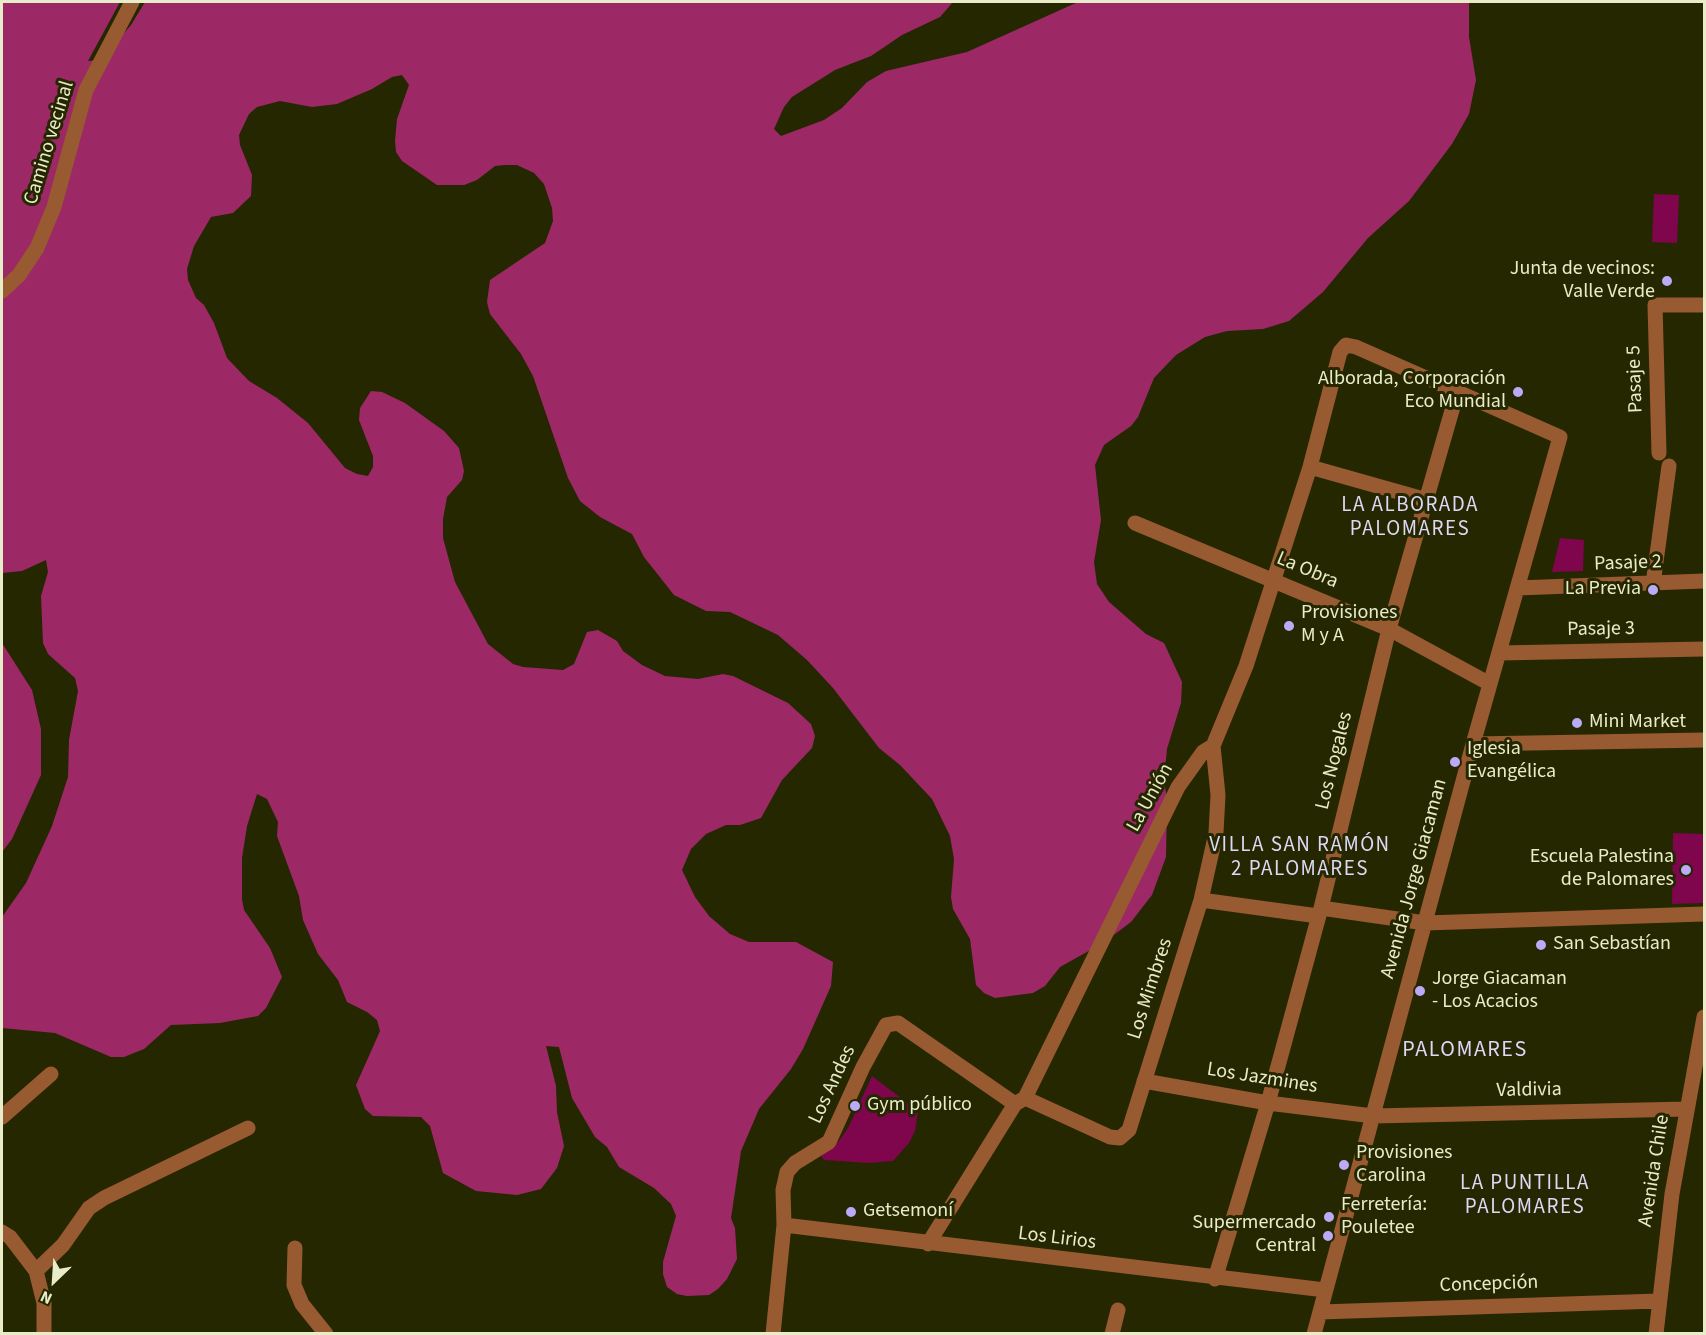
<!DOCTYPE html>
<html>
<head>
<meta charset="utf-8">
<style>
	body { margin:0 }
	#map { position:relative; width:1706px; height:1335px; overflow:hidden; background:#252700; font-family:"Source Sans 3",sans-serif }
	canvas { display:block }
	.frame { position:absolute; inset:0; border:3px solid #e8ecc8; pointer-events:none }
	.north { position:absolute; left:24px; top:1251px; width:60px; height:60px; -webkit-text-stroke:4px #252700; paint-order:stroke; rotate:205deg; font-size:16px; font-weight:700; line-height:24px; text-align:center; color:#e8ecc8 }
	.north::after { content:''; display:block; margin:auto; width:21px; height:27px; background:#e8ecc8; clip-path:polygon(50% 0,100% 100%,50% 72%,0 100%) }
</style>
</head>
<body>
<div id="map">
<canvas width="1706" height="1335"></canvas>
<div class="frame"></div>
<div class="north">N</div>
</div>
<script>
const g = document.querySelector('canvas').getContext('2d');
g.lineJoin = 'round';
function fill(path, color) { g.fillStyle = color; g.fill(path, 'evenodd'); }
const toPath = rows => new Path2D(rows.map(r => 'M' + r).join(''));
function stroke(path, color, width, dash) { g.strokeStyle = color; g.lineWidth = width; g.lineCap = dash ? 'butt' : 'round'; g.setLineDash(dash || []); g.stroke(path); }
function label(font, color, halo, rows, align = 'center') {
  g.font = font + ' "Source Sans 3",sans-serif'; g.lineWidth = 6; g.setLineDash([]); g.textBaseline = 'middle'; g.strokeStyle = halo; g.fillStyle = color; for (const [text, x, y, turn = 0] of rows) {
    g.save(); g.translate(x, y); g.rotate((+turn || 0) * Math.PI / 180); g.textAlign = isNaN(turn) ? turn : align; if (halo) g.strokeText(text, 0, 0); g.fillText(text, 0, 0); g.restore();
  }
}
const green = toPath([
	[1654,194,1679,195,1677,243,1652,242],
	[1560,538,1584,540,1583,571,1552,572],
	[1673,833,1704,834,1704,903,1672,904],
	[872,1076,918,1111,915,1131,909,1143,893,1161,869,1163,824,1160,821,1156,839,1141,848,1128]
]);
const forest = toPath([
	[2,2,120,2,88,61,98,60,108,52,131,25,145,2,953,2,940,17,902,35,871,56,835,70,792,97,784,107,774,129,781,136,824,120,842,108,867,82,886,71,967,52,1078,2,1469,2,1469,37,1476,80,1469,114,1452,144,1409,201,1368,238,1323,292,1289,321,1263,329,1227,331,1205,337,1176,355,1154,378,1138,417,1131,426,1104,445,1095,465,1101,520,1094,562,1097,584,1109,602,1146,634,1164,643,1182,682,1181,703,1167,749,1164,779,1167,801,1166,857,1152,895,1131,922,1103,943,1060,967,1045,986,1033,993,995,998,984,993,976,985,970,939,953,909,951,897,954,859,950,836,932,799,900,765,879,748,833,688,807,660,778,635,730,612,706,611,674,595,644,557,632,534,600,517,580,501,568,478,533,376,521,354,490,314,487,302,490,280,545,243,553,221,552,208,544,184,534,173,517,165,505,165,495,166,477,180,464,185,437,185,402,161,396,152,395,141,397,119,409,85,402,75,392,77,372,89,337,104,312,107,280,101,257,107,249,114,239,135,240,145,252,175,251,196,233,213,211,217,194,246,187,269,188,280,196,298,204,305,214,323,227,358,249,381,277,398,308,423,345,468,357,474,368,476,373,467,373,456,359,420,360,408,371,391,382,392,405,403,444,431,459,448,464,471,462,480,447,497,443,519,443,538,455,582,488,644,513,664,523,667,563,670,574,664,587,632,598,630,617,641,623,651,642,665,665,676,698,679,723,674,733,676,788,703,811,724,815,736,812,748,782,780,761,818,740,825,726,825,706,834,691,849,682,870,695,897,709,916,730,934,749,942,796,942,833,962,831,986,803,1049,791,1069,759,1109,741,1151,731,1218,735,1228,737,1259,727,1279,718,1289,709,1295,687,1296,677,1294,667,1287,663,1274,663,1262,676,1216,671,1204,654,1188,619,1167,607,1147,595,1137,572,1098,559,1047,546,1046,556,1086,557,1112,564,1146,557,1168,541,1189,517,1195,476,1191,443,1173,430,1126,421,1117,373,1116,365,1109,356,1085,380,1031,377,1020,367,1012,347,1002,338,980,318,954,303,920,299,896,277,836,278,822,267,799,257,794,247,826,242,858,242,899,244,910,270,948,282,977,266,1008,258,1016,220,1023,171,1025,144,1049,124,1057,111,1057,55,1033,2,1028,2,917,26,883,52,826,68,777,69,740,78,691,75,678,48,654,43,643,41,596,48,572,46,560,22,571,2,573],
	[2,643,32,690,41,729,41,775,12,839,2,852]
]);
const minor = toPath([
	[2,291,19,275,37,248,54,207,86,90,132,2],
	[1659,453,1655,305,1704,305],
	[1310,467,1427,500],
	[1135,523,1389,629,1490,684],
	[1653,584,1669,466],
	[1517,588,1704,581],
	[1499,653,1704,649],
	[1473,744,1704,740],
	[1201,900,1318,916],
	[1321,908,1425,923,1704,914],
	[1144,1081,1268,1103,1373,1116,1687,1109],
	[1025,1098,1110,1137,1120,1138,1129,1130,1201,900,1216,833,1218,795,1213,746],
	[2,1117,51,1074],
	[784,1225,1325,1290],
	[2,1232,10,1237,36,1271,44,1303,44,1334],
	[928,1244,1015,1104,1025,1098,1178,787,1203,752,1213,746,1246,666,1274,579,1310,467,1340,352,1346,345,1356,347,1560,437,1473,744,1314,1334],
	[295,1248,294,1285,302,1304,326,1334],
	[36,1271,63,1245,89,1208,104,1198,248,1128],
	[1215,1279,1268,1103,1321,908,1389,629,1457,393],
	[1320,1312,1659,1301],
	[773,1334,784,1225,783,1190,787,1172,795,1163,829,1142,863,1067,886,1025,898,1023,1015,1104],
	[1112,1334,1118,1310],
	[1656,1334,1672,1194,1704,1017]
]);
const markers = [
	[1667,281,6,"#baaaf7"],
	[1518,392,6,"#baaaf7"],
	[1653,590,6,"#baaaf7"],
	[1289,626,6,"#baaaf7"],
	[1577,723,6,"#baaaf7"],
	[1455,762,6,"#baaaf7"],
	[1686,870,6,"#baaaf7"],
	[1541,945,6,"#baaaf7"],
	[1420,991,6,"#baaaf7"],
	[855,1106,6,"#baaaf7"],
	[1344,1165,6,"#baaaf7"],
	[851,1212,6,"#baaaf7"],
	[1329,1217,6,"#baaaf7"],
	[1328,1236,6,"#baaaf7"]
];
const streetNames = [
	["Camino vecinal",50,143,-73],
	["Pasaje 5",1636,379,-92],
	["Pasaje 2",1628,564,-2],
	["La Obra",1307,571,23],
	["Pasaje 3",1601,630,-1],
	["Los Nogales",1335,761,-76],
	["La Unión",1151,798,-61],
	["Avenida Jorge Giacaman",1415,879,-75],
	["Los Mimbres",1151,989,-72],
	["Los Jazmines",1262,1079,9],
	["Los Andes",833,1085,-65],
	["Valdivia",1529,1091,-1],
	["Avenida Chile",1655,1171,-81],
	["Los Lirios",1057,1239,7],
	["Concepción",1489,1285,-2]
];
const poiNames = [
	["Junta de vecinos:",1655,270,"right"],
	["Valle Verde",1655,293,"right"],
	["Alborada, Corporación",1506,380,"right"],
	["Eco Mundial",1506,403,"right"],
	["La Previa",1641,590,"right"],
	["Provisiones",1301,614],
	["M y A",1301,637],
	["Mini Market",1589,723],
	["Iglesia",1467,750],
	["Evangélica",1467,773],
	["Escuela Palestina",1674,858,"right"],
	["de Palomares",1674,881,"right"],
	["San Sebastían",1553,945],
	["Jorge Giacaman",1432,980],
	["- Los Acacios",1432,1003],
	["Gym público",867,1106],
	["Provisiones",1356,1154],
	["Carolina",1356,1177],
	["Ferretería:",1341,1206],
	["Pouletee",1341,1229],
	["Getsemoní",863,1212],
	["Supermercado",1316,1224,"right"],
	["Central",1316,1247,"right"]
];
const neighbourhoodNames = [
	["LA ALBORADA",1410,506],
	["PALOMARES",1410,530],
	["VILLA SAN RAMÓN",1300,846],
	["2 PALOMARES",1300,870],
	["LA PUNTILLA",1525,1184],
	["PALOMARES",1525,1208]
];
const quarterNames = [
	["PALOMARES",1465,1051]
];
fill(green, '#7f054d');
fill(forest, '#9c2966');
stroke(minor, '#985a30', 15);
for (const [x, y, r, color] of markers) { const dot = new Path2D(); dot.arc(x, y, r, 0, 2 * Math.PI); g.fillStyle = color; g.fill(dot); stroke(dot, '#252700', 2); }
label('20px', '#e8ecc8', '#252700', streetNames);
label('20px', '#e8ecc8', '#252700', poiNames, 'left');
g.letterSpacing = '1.5px';
label('21px', '#dcd8f5', '#252700', neighbourhoodNames);
g.letterSpacing = '0px';
g.letterSpacing = '1.5px';
label('22px', '#dcd8f5', '#252700', quarterNames);
g.letterSpacing = '0px';
</script>
</body>
</html>
